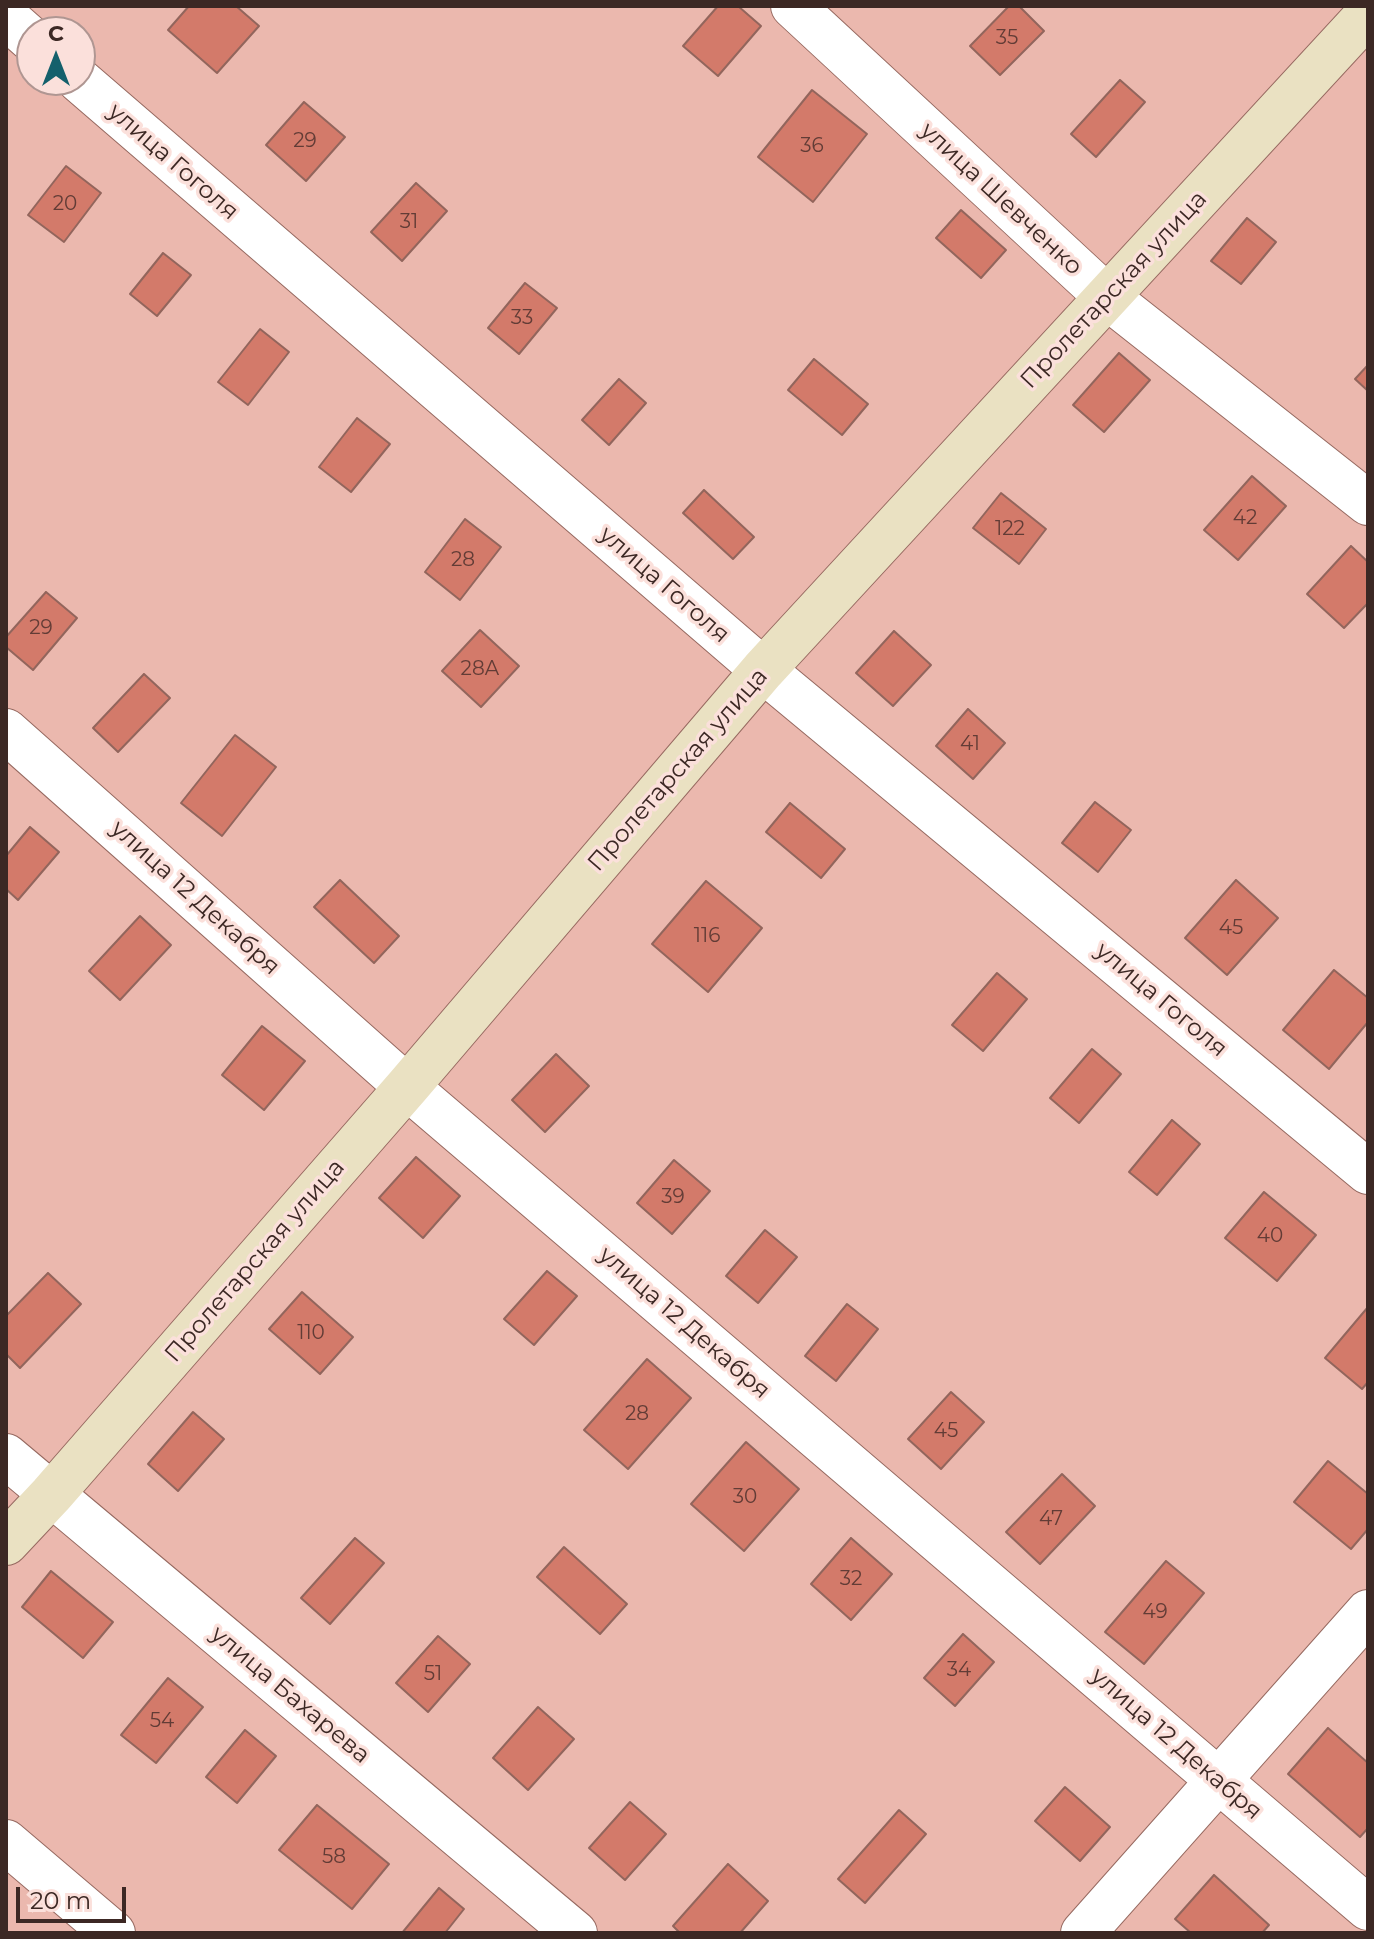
<!DOCTYPE html>
<html>
<head>
<meta charset="utf-8">
<style>
	body { margin:0 }
	#map { position:relative; width:1374px; height:1939px; overflow:hidden; background:#ebb8ae; font-family:Montserrat,sans-serif }
	canvas { display:block }
	.frame { position:absolute; inset:0; border:8px solid #3c2824; pointer-events:none }
	.north { position:absolute; left:16px; top:16px; width:80px; height:80px; box-sizing:border-box; background:#fbe0db; border:2px solid #af9692; border-radius:50%; rotate:0deg; font-size:22px; font-weight:700; line-height:32px; text-align:center; color:#3c2824 }
	.north::after { content:''; display:block; margin:auto; width:28px; height:36px; background:#14606c; clip-path:polygon(50% 0,100% 100%,50% 72%,0 100%) }
	.scale { position:absolute; left:16px; top:1887px; width:110px; height:36px; box-sizing:border-box; border:4px solid #3c2824; border-top:0; padding-left:10px; font-size:24px; line-height:28px; white-space:nowrap; color:#3c2824; -webkit-text-stroke:6px #fbe0db; paint-order:stroke }
</style>
</head>
<body>
<div id="map">
<canvas width="1374" height="1939"></canvas>
<div class="frame"></div>
<div class="north">С</div>
<div class="scale">20 m</div>
</div>
<script>
const g = document.querySelector('canvas').getContext('2d');
g.lineJoin = 'round';
function fill(path, color) { g.fillStyle = color; g.fill(path, 'evenodd'); }
const toPath = rows => new Path2D(rows.map(r => 'M' + r).join(''));
function stroke(path, color, width, dash) { g.strokeStyle = color; g.lineWidth = width; g.lineCap = dash ? 'butt' : 'round'; g.setLineDash(dash || []); g.stroke(path); }
function label(font, color, halo, rows, align = 'center') {
  g.font = font + ' Montserrat,sans-serif'; g.lineWidth = 7; g.setLineDash([]); g.textBaseline = 'middle'; g.strokeStyle = halo; g.fillStyle = color; for (const [text, x, y, turn = 0] of rows) {
    g.save(); g.translate(x, y); g.rotate((+turn || 0) * Math.PI / 180); g.textAlign = isNaN(turn) ? turn : align; if (halo) g.strokeText(text, 0, 0); g.fillText(text, 0, 0); g.restore();
  }
}
const building = toPath([
	[189,6,236,6,259,26,217,73,168,30,189,6],
	[718,6,738,6,761,26,718,76,683,46,718,6],
	[1009,6,1019,6,1044,31,1000,75,970,46,1009,6],
	[1120,80,1145,102,1096,157,1071,134,1120,80],
	[812,90,867,134,813,202,758,157,812,90],
	[304,102,345,137,306,181,266,145,304,102],
	[66,166,101,193,64,242,28,215,66,166],
	[416,183,447,211,402,261,371,232,416,183],
	[961,210,1006,250,981,278,936,238,961,210],
	[1247,218,1276,242,1241,284,1211,261,1247,218],
	[163,253,191,275,157,316,130,294,163,253],
	[525,283,557,308,519,354,488,328,525,283],
	[260,329,289,352,248,405,218,382,260,329],
	[1119,353,1150,380,1104,432,1073,405,1119,353],
	[814,359,868,404,842,435,788,390,814,359],
	[1368,365,1368,391,1355,379,1368,365],
	[619,379,646,403,609,445,582,420,619,379],
	[357,418,390,444,351,492,319,467,357,418],
	[1252,476,1286,506,1238,560,1204,530,1252,476],
	[704,490,754,537,733,559,683,513,704,490],
	[1001,493,1046,529,1019,564,973,528,1001,493],
	[465,519,501,547,460,600,425,572,465,519],
	[1351,546,1368,562,1368,603,1344,628,1307,594,1351,546],
	[46,592,77,618,33,670,6,647,6,637,46,592],
	[480,630,519,666,481,707,442,671,480,630],
	[894,631,931,665,893,706,856,673,894,631],
	[144,674,170,698,118,752,93,728,144,674],
	[968,709,1005,743,973,779,936,746,968,709],
	[235,735,276,767,222,836,181,803,235,735],
	[1095,802,1131,830,1098,872,1062,843,1095,802],
	[790,803,845,849,821,878,766,832,790,803],
	[30,827,59,852,18,900,6,889,6,856,30,827],
	[340,880,399,936,374,963,314,907,340,880],
	[1236,880,1278,918,1227,975,1185,938,1236,880],
	[706,881,762,928,708,992,652,944,706,881],
	[140,916,171,945,120,1000,89,971,140,916],
	[1334,970,1368,998,1368,1022,1329,1069,1283,1030,1334,970],
	[997,973,1027,999,983,1051,952,1025,997,973],
	[262,1026,305,1061,264,1110,222,1075,262,1026],
	[1092,1049,1121,1074,1079,1123,1050,1098,1092,1049],
	[556,1054,589,1086,545,1132,512,1100,556,1054],
	[1172,1120,1200,1144,1157,1195,1129,1172,1172,1120],
	[416,1157,460,1196,423,1238,379,1198,416,1157],
	[674,1160,710,1191,672,1234,637,1203,674,1160],
	[1264,1192,1316,1235,1277,1281,1225,1238,1264,1192],
	[765,1230,797,1257,758,1303,726,1276,765,1230],
	[547,1271,577,1296,534,1345,504,1319,547,1271],
	[48,1273,81,1304,20,1368,6,1354,6,1316,48,1273],
	[302,1292,353,1337,320,1374,269,1329,302,1292],
	[847,1304,878,1329,836,1381,805,1356,847,1304],
	[1368,1307,1368,1382,1362,1389,1325,1358,1368,1307],
	[647,1359,691,1398,628,1469,584,1430,647,1359],
	[951,1392,984,1422,941,1469,908,1439,951,1392],
	[193,1412,224,1439,178,1491,148,1464,193,1412],
	[746,1442,799,1489,744,1551,691,1504,746,1442],
	[1328,1461,1368,1494,1368,1529,1351,1549,1294,1502,1328,1461],
	[1062,1474,1095,1506,1040,1564,1006,1532,1062,1474],
	[355,1538,384,1563,330,1624,301,1598,355,1538],
	[851,1538,892,1574,851,1620,811,1584,851,1538],
	[564,1547,627,1604,600,1634,537,1577,564,1547],
	[1166,1561,1204,1593,1144,1664,1105,1632,1166,1561],
	[51,1571,113,1622,83,1658,22,1607,51,1571],
	[963,1634,994,1662,955,1706,924,1678,963,1634],
	[438,1636,470,1664,428,1712,396,1683,438,1636],
	[168,1678,203,1707,156,1763,121,1735,168,1678],
	[538,1707,574,1739,528,1790,493,1758,538,1707],
	[1328,1728,1368,1763,1368,1828,1360,1837,1288,1774,1328,1728],
	[245,1730,276,1756,237,1803,206,1777,245,1730],
	[1065,1787,1110,1827,1080,1861,1035,1821,1065,1787],
	[630,1802,666,1834,625,1880,589,1848,630,1802],
	[317,1805,389,1864,352,1909,279,1850,317,1805],
	[899,1810,926,1834,865,1903,838,1879,899,1810],
	[728,1864,768,1901,740,1933,680,1933,673,1926,728,1864],
	[1214,1875,1269,1925,1262,1933,1191,1933,1175,1919,1214,1875],
	[439,1888,464,1909,445,1933,402,1933,439,1888]
]);
const street = toPath([
	[793,6,1107,297,1368,503],
	[6,17,32,40],
	[79,80,763,670,1368,1172],
	[6,731,407,1087,1368,1908],
	[6,1456,575,1933],
	[6,1842,113,1933],
	[1083,1933,1368,1612]
]);
const secondary = toPath([
	[6,1543,51,1495,407,1087,763,670,1368,14]
]);
const numberNames = [
	["35",1007,38],
	["29",305,141],
	["36",812,146],
	["20",65,204],
	["31",409,222],
	["33",522,318],
	["42",1245,518],
	["122",1010,529],
	["28",463,560],
	["29",41,628],
	["28А",480,669],
	["41",970,744],
	["45",1231,928],
	["116",707,936],
	["39",673,1197],
	["40",1270,1236],
	["110",311,1333],
	["28",637,1414],
	["45",946,1431],
	["30",745,1497],
	["47",1051,1519],
	["32",851,1579],
	["49",1155,1612],
	["34",959,1670],
	["51",433,1674],
	["54",162,1721],
	["58",334,1857]
];
const streetNames = [
	["улица Гоголя",173,162,41],
	["улица Шевченко",1001,199,43],
	["Пролетарская улица",1114,290,-47],
	["улица Гоголя",664,585,41],
	["Пролетарская улица",678,770,-49],
	["улица 12 Декабря",195,898,42],
	["улица Гоголя",1161,1000,40],
	["Пролетарская улица",255,1261,-49],
	["улица 12 Декабря",684,1323,41],
	["улица Бахарева",290,1695,40],
	["улица 12 Декабря",1176,1744,41]
];
fill(building, '#d37a6a');
stroke(building, '#92655c', 2);
stroke(street, '#966960', 46);
stroke(secondary, '#966960', 46);
stroke(street, '#fff', 44);
stroke(secondary, '#eae1c2', 44);
label('20px', '#623c36', null, numberNames);
label('24px', '#3c2824', '#fbe0db', streetNames);
</script>
</body>
</html>
